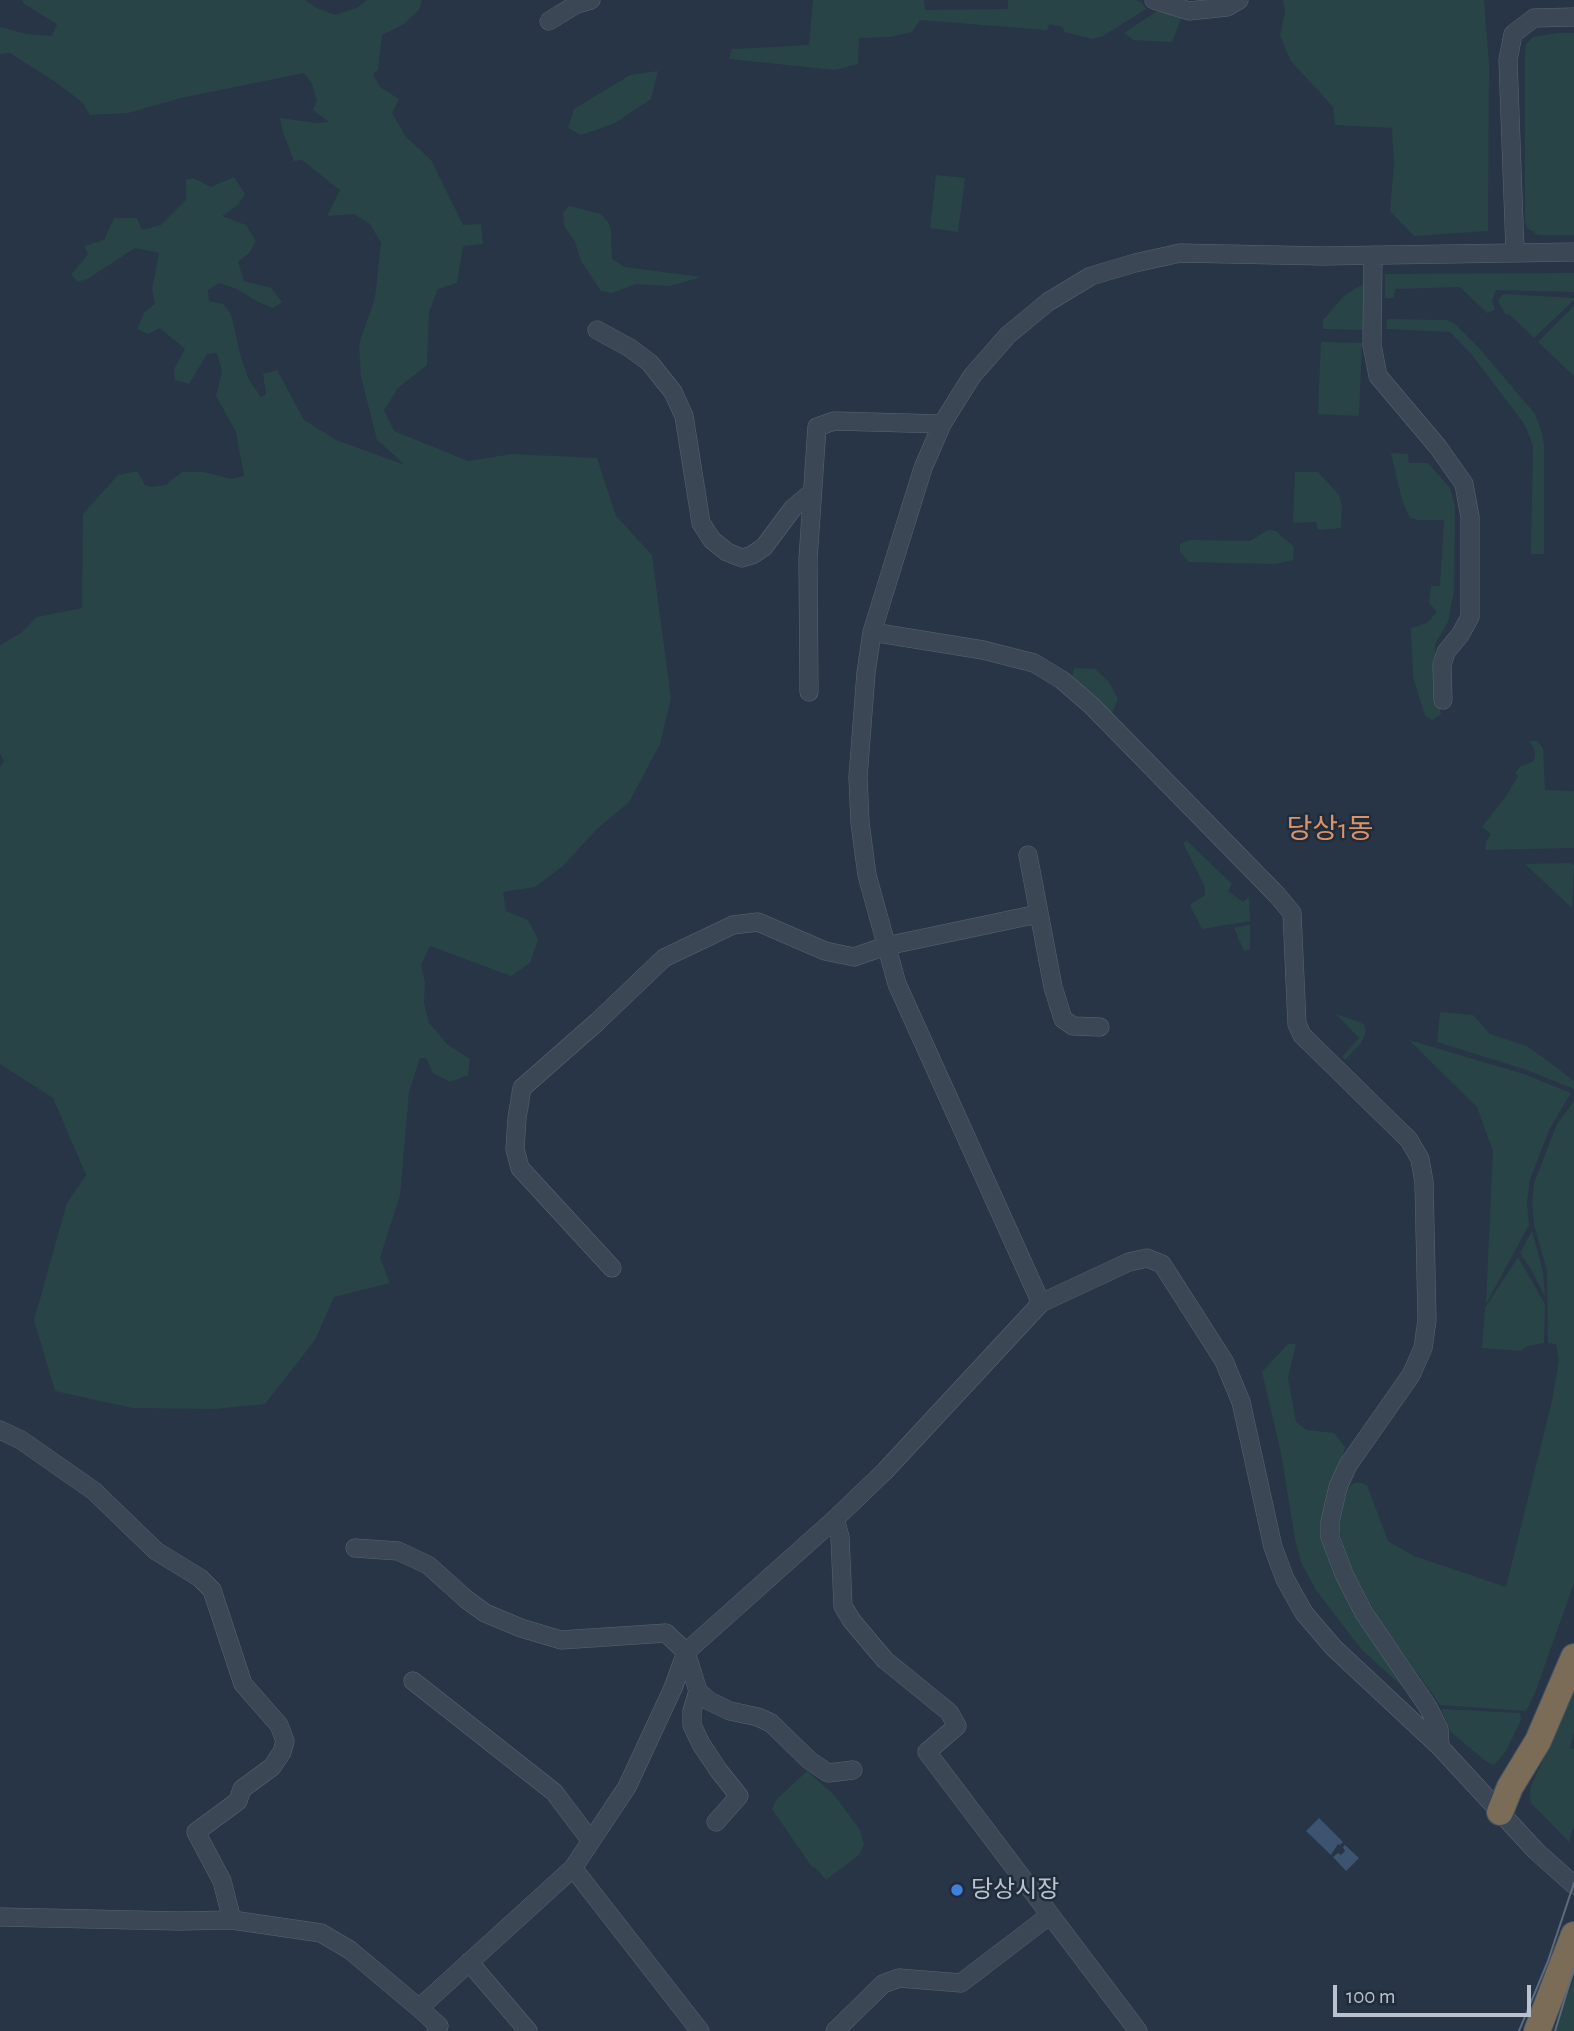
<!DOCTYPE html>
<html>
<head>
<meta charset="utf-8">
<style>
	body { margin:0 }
	#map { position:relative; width:1574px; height:2031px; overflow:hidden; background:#273546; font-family:"Alegreya Sans",sans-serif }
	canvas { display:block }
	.scale { position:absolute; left:1333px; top:1985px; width:198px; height:32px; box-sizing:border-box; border:4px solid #b9c2ce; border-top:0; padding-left:9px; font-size:21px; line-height:24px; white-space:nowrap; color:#b9c2ce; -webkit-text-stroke:5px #202c3a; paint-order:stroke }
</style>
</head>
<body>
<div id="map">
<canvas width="1574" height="2031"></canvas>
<div class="scale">100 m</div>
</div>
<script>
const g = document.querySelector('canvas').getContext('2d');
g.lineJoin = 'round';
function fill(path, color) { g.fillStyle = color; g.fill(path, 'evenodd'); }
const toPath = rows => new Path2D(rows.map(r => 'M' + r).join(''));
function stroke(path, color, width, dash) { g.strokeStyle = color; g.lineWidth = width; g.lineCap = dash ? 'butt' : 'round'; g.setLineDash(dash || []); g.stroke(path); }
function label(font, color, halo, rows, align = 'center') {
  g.font = font + ' "Alegreya Sans","Noto Sans KR",sans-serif'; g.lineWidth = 5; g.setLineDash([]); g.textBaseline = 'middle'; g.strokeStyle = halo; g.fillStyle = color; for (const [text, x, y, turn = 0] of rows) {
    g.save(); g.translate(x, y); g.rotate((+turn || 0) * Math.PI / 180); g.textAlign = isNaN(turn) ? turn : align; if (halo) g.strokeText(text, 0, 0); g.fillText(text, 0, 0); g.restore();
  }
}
const green = toPath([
	[22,0,305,0,317,8,335,15,357,8,367,0,422,0,419,10,404,24,382,35,378,70,373,74,380,87,399,99,392,113,406,137,431,160,463,225,481,224,483,244,463,246,457,283,438,289,429,312,427,365,398,388,384,410,394,431,468,461,512,454,597,458,616,516,652,555,671,699,660,744,629,802,596,830,563,866,535,887,503,892,506,911,528,920,538,939,530,963,511,976,430,946,421,965,425,982,424,1003,429,1023,448,1045,470,1059,468,1075,450,1082,433,1073,426,1058,420,1058,409,1092,400,1195,380,1258,390,1283,334,1297,315,1340,265,1404,215,1409,132,1408,55,1391,34,1320,67,1203,86,1175,53,1098,0,1064,0,767,4,761,0,753,0,645,21,633,37,617,82,608,83,514,118,475,137,471,145,485,151,487,166,485,182,472,203,472,231,479,244,476,236,432,216,396,222,371,217,353,207,354,189,384,175,380,174,369,185,349,160,328,148,334,137,329,144,313,155,304,152,289,159,253,135,248,89,278,78,282,71,275,88,254,84,246,104,240,114,218,137,218,142,230,161,225,186,200,186,180,193,178,211,187,234,177,245,194,238,205,222,216,246,225,256,241,250,252,238,262,244,281,271,288,282,302,273,308,258,302,237,289,219,283,208,290,209,301,223,304,231,314,241,357,249,380,261,397,266,394,263,374,277,370,304,420,336,440,405,465,377,440,361,377,359,344,375,298,381,243,370,224,354,214,327,216,340,190,302,160,294,161,283,132,280,118,317,123,329,122,313,110,317,101,312,84,304,73,181,98,128,113,90,115,82,102,54,81,10,53,0,54,0,27,26,34,52,36,57,24,24,4],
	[813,0,924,0,925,10,1008,9,1008,0,1136,0,1141,2,1146,9,1103,36,1093,39,1064,32,1063,27,1049,24,1047,30,920,20,912,32,890,37,859,38,858,64,835,70,729,59,732,49,809,45],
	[1283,0,1484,0,1489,64,1488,231,1414,236,1390,211,1394,165,1392,128,1335,125,1333,107,1290,60,1280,35,1285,12],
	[1157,11,1165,11,1182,17,1172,42,1133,40,1124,33],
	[1557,33,1574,33,1574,235,1538,235,1527,228,1525,222,1525,52,1526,44,1533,37],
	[658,71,651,99,613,124,581,135,568,128,574,109,630,75],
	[936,175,965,178,958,232,930,228],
	[569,206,601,214,608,222,611,230,612,259,625,267,701,277,670,286,636,284,612,293,601,291,581,261,575,242,564,226,563,213],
	[1574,273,1574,292,1496,290,1492,301,1495,310,1487,313,1460,287,1396,289,1393,298,1385,298,1385,274],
	[1365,283,1364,330,1323,329,1323,320,1345,295],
	[1503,294,1574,298,1574,300,1534,338,1510,315,1505,314,1498,301],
	[1574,306,1574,376,1538,342],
	[1387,319,1447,320,1455,324,1479,348,1535,414,1542,433,1544,445,1544,554,1531,554,1533,445,1525,425,1472,355,1450,332,1386,329],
	[1321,342,1362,343,1359,416,1318,414],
	[1391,453,1408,454,1409,463,1428,463,1450,488,1455,506,1454,591,1448,622,1435,644,1436,697,1441,714,1432,720,1425,716,1413,677,1411,628,1427,623,1437,612,1429,603,1431,586,1440,586,1444,520,1417,520,1410,518,1402,500],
	[1295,472,1318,472,1339,495,1342,506,1341,528,1318,530,1316,522,1293,523],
	[1268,530,1276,531,1294,547,1293,560,1275,564,1189,562,1180,552,1180,544,1190,540,1250,541],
	[1074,668,1095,669,1109,682,1118,699,1113,711,1106,715,1072,678],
	[1529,741,1537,741,1543,748,1545,790,1574,791,1574,848,1485,850,1486,841,1491,834,1482,827,1506,796,1518,776,1515,773,1521,766,1534,761,1535,751],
	[1187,841,1232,884,1228,891,1243,902,1249,897,1250,921,1202,929,1190,905,1205,895,1205,887,1183,843],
	[1569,863,1574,865,1572,908,1525,864],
	[1250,925,1250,949,1244,951,1234,928],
	[1440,1012,1473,1015,1490,1034,1527,1046,1548,1061,1574,1081,1574,1089,1524,1069,1437,1042],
	[1336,1014,1360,1022,1364,1025,1366,1031,1361,1043,1345,1060,1342,1057,1359,1038],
	[1409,1040,1524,1074,1571,1093,1550,1128,1530,1179,1527,1202,1529,1225,1486,1304,1493,1151,1477,1107],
	[1574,1101,1574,1583,1535,1693,1526,1711,1440,1705,1377,1616,1346,1557,1339,1529,1345,1492,1351,1485,1357,1482,1367,1485,1388,1541,1414,1556,1506,1587,1552,1401,1559,1360,1556,1344,1548,1343,1547,1270,1534,1225,1532,1201,1534,1183,1557,1124],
	[1532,1231,1543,1272,1545,1297,1532,1271,1520,1253],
	[1518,1257,1545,1304,1544,1343,1528,1346,1520,1351,1482,1348,1485,1308],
	[1288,1344,1296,1344,1288,1378,1296,1422,1307,1430,1334,1433,1345,1447,1324,1532,1416,1699,1361,1649,1316,1590,1301,1562,1295,1539,1281,1453,1262,1372],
	[1574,1693,1574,1731,1570,1748,1574,1749,1574,1825,1569,1842,1531,1803,1530,1793,1531,1786],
	[1441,1709,1520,1713,1521,1720,1506,1751,1494,1765,1487,1762,1451,1732],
	[807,1771,835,1796,860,1830,864,1845,859,1855,826,1880,816,1868,812,1867,772,1809,776,1800],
	[1574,1978,1574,2031,1554,2031]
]);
const water = toPath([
	[1319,1818,1343,1842,1340,1845,1338,1844,1331,1855,1306,1831],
	[1345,1845,1359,1858,1346,1871,1333,1857,1338,1853,1341,1855,1345,1851,1343,1847]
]);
const minor = toPath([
	[1154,0,1189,11,1227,7,1239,0],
	[549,21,577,4,591,0],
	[1515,251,1508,60,1513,34,1534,18,1574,17],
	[1574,252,1323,256,1180,253,1135,263,1091,276,1048,302,1008,335,972,376,942,424,923,468,872,632,866,673,858,777,860,823,867,875,897,984,1041,1303,1129,1262,1147,1258,1162,1264,1224,1361,1241,1402,1273,1547,1285,1579,1304,1613,1334,1648,1440,1747,1536,1851,1574,1885],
	[1373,255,1372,345,1378,376,1438,447,1464,484,1470,517,1470,617,1460,635,1446,652,1442,665,1443,700],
	[597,330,630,348,650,363,673,392,684,416,701,523,712,540,727,552,742,558,752,555,764,547,793,508,811,493],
	[872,632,983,650,1034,663,1062,680,1092,706,1277,895,1292,913,1297,1024,1302,1035,1409,1140,1420,1159,1424,1182,1427,1320,1423,1348,1411,1375,1348,1465,1338,1487,1330,1522,1330,1537,1344,1574,1364,1613,1428,1707,1439,1729,1440,1747],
	[809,692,808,559,817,427,834,421,942,424],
	[1028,855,1053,987,1063,1019,1073,1026,1100,1027],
	[612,1268,520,1168,515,1149,517,1118,522,1088,597,1022,664,958,733,925,758,922,825,951,854,957,886,946,1038,914],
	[0,1430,21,1440,94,1491,156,1551,200,1578,212,1590,243,1684,279,1725,285,1741,282,1752,272,1767,242,1789,238,1801,196,1832,222,1881,232,1920],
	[835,1519,840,1537,843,1606,852,1621,885,1660,949,1712,957,1726,927,1752,1138,2031],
	[413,1681,554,1792,591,1841],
	[698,1691,692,1711,692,1725,701,1744,719,1771,739,1796,716,1822],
	[853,1770,828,1773,809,1760,771,1723,758,1717,730,1711,709,1701,698,1691,686,1652,835,1519,885,1471,1041,1303],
	[573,1868,700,2031],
	[0,1917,179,1921,232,1920,321,1933,350,1950,419,2008,573,1868,627,1787,673,1688,686,1652,666,1633,561,1640,521,1628,485,1613,466,1599,428,1565,398,1551,355,1548],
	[469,1962,528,2031],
	[419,2008,439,2026,436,2031],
	[835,2031,883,1984,899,1978,961,1983,1050,1915]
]);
const highway = toPath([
	[1500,1812,1510,1787,1538,1741,1574,1657],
	[1537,2031,1574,1935]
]);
const tram = toPath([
	[1519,2031,1548,1961,1574,1883],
	[1555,2031,1574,1969]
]);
const markers = [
	[957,1890,7,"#3f7fe0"]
];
const poiNames = [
	["당상시장",971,1890]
];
const quarterNames = [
	["당상1동",1330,830]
];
fill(green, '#294446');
fill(water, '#3c546f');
stroke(minor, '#5a6572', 19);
stroke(highway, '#46525f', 28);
stroke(minor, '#3b4755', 18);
stroke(highway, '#7b6c58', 26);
stroke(tram, '#5d6b7c', 2);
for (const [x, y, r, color] of markers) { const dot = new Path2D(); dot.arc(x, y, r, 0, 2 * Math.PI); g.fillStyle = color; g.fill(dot); stroke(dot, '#202c3a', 2.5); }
label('24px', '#b9c2ce', '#202c3a', poiNames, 'left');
label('28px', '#db9367', '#202c3a', quarterNames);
</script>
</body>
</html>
